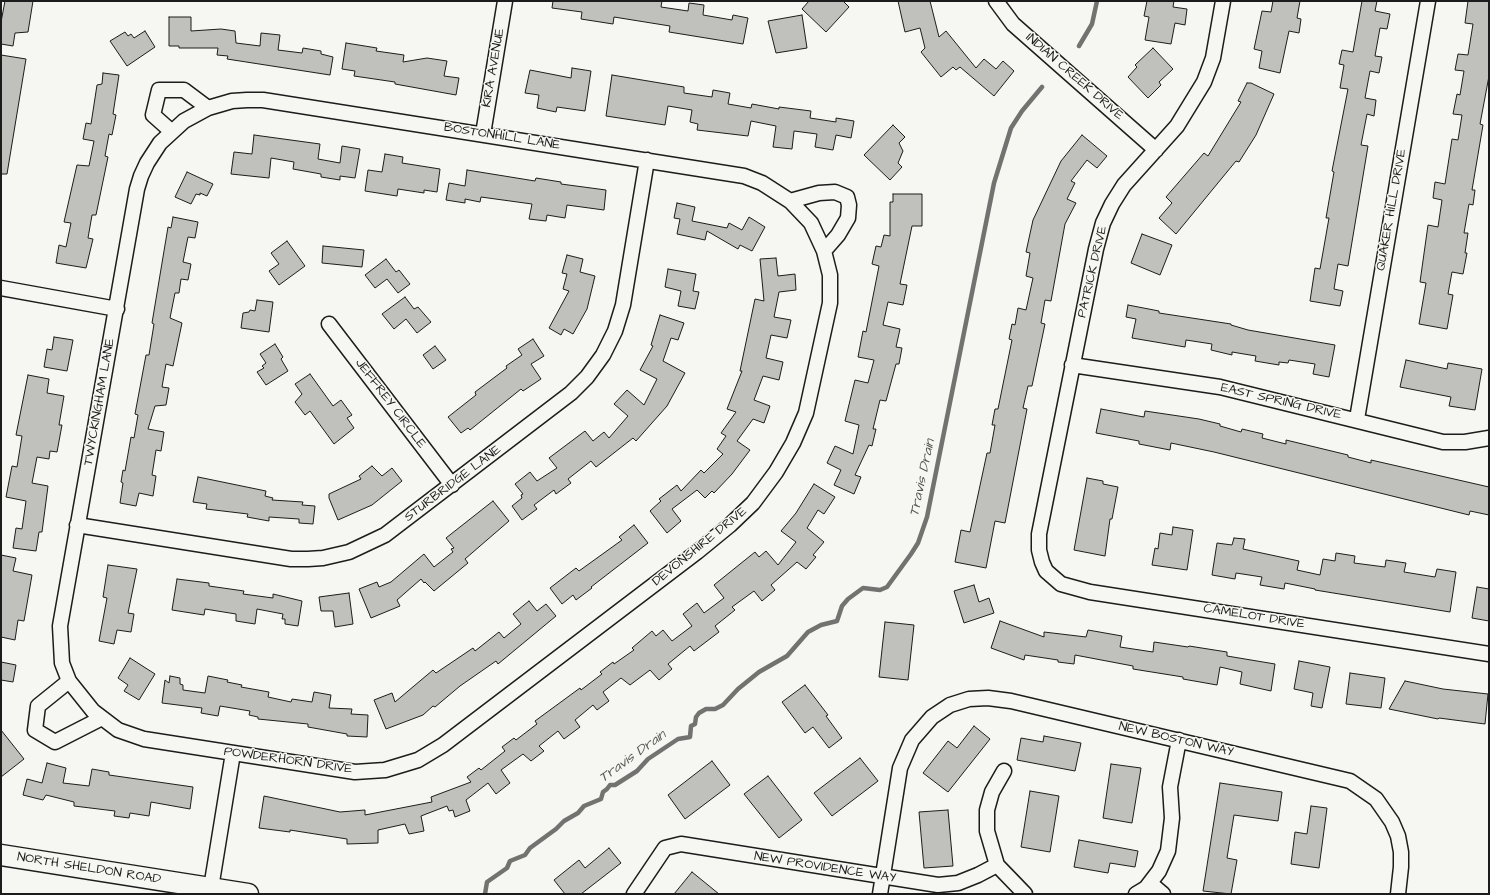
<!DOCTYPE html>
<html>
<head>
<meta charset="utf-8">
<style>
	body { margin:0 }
	#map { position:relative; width:1490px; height:895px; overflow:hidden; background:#f6f6f2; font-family:"Architects Daughter",sans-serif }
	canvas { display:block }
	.frame { position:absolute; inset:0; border:2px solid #1c1c1c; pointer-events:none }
</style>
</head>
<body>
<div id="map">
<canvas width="1490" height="895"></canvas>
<div class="frame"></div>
</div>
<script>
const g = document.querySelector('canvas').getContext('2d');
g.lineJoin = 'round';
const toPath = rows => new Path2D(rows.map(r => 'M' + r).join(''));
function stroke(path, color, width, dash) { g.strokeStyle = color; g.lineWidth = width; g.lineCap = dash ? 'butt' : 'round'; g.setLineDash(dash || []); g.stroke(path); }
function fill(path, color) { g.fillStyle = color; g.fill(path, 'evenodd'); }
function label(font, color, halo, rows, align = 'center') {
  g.font = font + ' "Architects Daughter",sans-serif'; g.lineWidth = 3; g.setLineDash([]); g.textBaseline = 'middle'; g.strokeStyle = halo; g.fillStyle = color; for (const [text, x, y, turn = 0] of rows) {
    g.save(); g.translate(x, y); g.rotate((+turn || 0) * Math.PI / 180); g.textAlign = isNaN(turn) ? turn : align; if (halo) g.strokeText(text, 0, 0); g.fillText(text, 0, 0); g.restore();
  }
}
const stream = toPath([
	[1079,46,1092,24,1097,1],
	[485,894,487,882,507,868,510,861,525,855,530,848,556,829,564,821,578,813,584,806,601,799,603,792,607,789,610,785,615,785,637,771,648,759,678,739,690,737,691,726,695,724,696,717,699,713,706,709,715,709,723,705,738,689,759,672,787,656,808,632,821,625,837,621,842,606,848,599,863,588,880,590,887,587,911,554,918,543,927,517,994,183,1011,128,1022,111,1042,87]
]);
const building = toPath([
	[5,1,33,1,28,32,15,33,13,46,1,44,1,22,5,1],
	[553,1,662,1,661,7,688,11,689,3,704,5,703,15,732,20,733,15,748,18,743,44,669,32,670,26,614,17,613,24,581,19,582,12,552,8,553,1],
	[809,1,843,1,849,7,826,32,802,9,809,1],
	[898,1,930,1,939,37,946,31,976,68,984,59,996,69,1003,61,1014,71,994,96,960,67,956,70,953,67,941,77,921,52,925,48,920,28,905,32,898,1],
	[1147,1,1174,1,1173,7,1187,9,1185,25,1175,23,1171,44,1145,40,1149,17,1144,16,1147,1],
	[1273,1,1300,1,1297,18,1301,19,1299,33,1289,31,1280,73,1259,68,1262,51,1254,49,1262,11,1271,12,1273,1],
	[1362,1,1377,1,1375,11,1390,14,1387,29,1380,28,1375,56,1382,57,1379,73,1370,71,1365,98,1376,100,1374,116,1367,114,1361,145,1368,146,1348,266,1338,264,1334,289,1343,291,1340,306,1310,301,1315,268,1320,269,1329,218,1326,218,1334,172,1332,171,1348,89,1340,88,1344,65,1339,64,1342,50,1353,52,1362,1],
	[1468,1,1489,1,1489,76,1480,124,1483,125,1472,190,1475,190,1473,205,1469,204,1464,233,1468,233,1465,253,1467,253,1463,274,1452,272,1448,294,1453,295,1447,329,1419,324,1426,283,1420,282,1428,225,1438,227,1442,200,1433,198,1435,182,1445,184,1452,139,1458,140,1462,115,1453,114,1457,94,1460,95,1464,71,1455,70,1458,54,1468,55,1473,24,1465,23,1468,1],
	[802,15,807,48,776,53,768,21,802,15],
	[169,17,191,17,191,31,221,29,235,31,236,43,260,46,261,33,280,35,278,50,302,53,303,48,321,51,321,54,333,57,330,75,227,59,228,56,217,55,218,48,179,48,179,46,169,46,169,17],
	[145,31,155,47,127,66,110,41,125,32,128,36,131,34,134,38,145,31],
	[346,43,377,48,376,51,404,55,403,62,427,58,447,61,444,76,459,78,456,95,395,84,395,82,354,76,355,71,342,69,346,43],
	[1153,48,1173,69,1159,82,1161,85,1148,98,1128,77,1137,67,1135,65,1153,48],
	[1,55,26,59,7,174,1,174,1,55],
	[572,68,591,71,585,111,557,107,556,112,537,108,539,95,525,93,530,70,571,78,572,68],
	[103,73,119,75,113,114,116,115,112,135,109,134,105,156,108,157,96,215,92,215,88,238,93,239,86,268,56,263,59,245,66,247,71,223,64,222,77,165,89,166,94,141,83,139,86,123,91,124,97,85,102,84,103,73],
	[612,75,684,87,684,93,712,97,713,90,730,93,728,104,751,108,752,104,779,109,779,107,811,111,810,118,836,122,836,118,854,121,851,138,836,135,833,150,815,147,817,134,794,131,792,149,773,147,776,126,751,121,748,136,697,130,698,124,690,122,692,110,668,106,665,125,606,116,612,75],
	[1247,83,1251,83,1274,94,1256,135,1239,162,1236,161,1176,234,1159,218,1172,203,1166,197,1204,153,1208,156,1241,102,1238,101,1247,83],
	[893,125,905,137,899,143,903,151,898,163,902,167,890,180,864,155,893,125],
	[254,135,320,144,318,159,340,163,342,146,360,149,355,178,340,176,340,180,321,177,321,174,293,169,294,162,271,158,269,178,231,174,234,152,252,154,254,135],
	[1082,135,1107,156,1097,168,1087,160,1071,181,1075,183,1067,199,1076,203,1065,224,1051,301,1045,300,1041,323,1045,324,1032,386,1028,386,1023,408,1027,409,1005,523,995,521,986,568,955,562,961,530,970,532,987,453,990,453,995,425,992,425,995,409,998,409,1012,340,1009,339,1012,324,1015,325,1018,308,1026,310,1033,278,1026,276,1030,253,1026,252,1033,220,1061,161,1082,135],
	[385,154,403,157,402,163,440,169,437,192,424,190,424,193,398,189,397,196,365,191,368,170,382,172,385,154],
	[467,170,535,181,536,178,561,182,561,184,606,190,604,210,567,205,565,218,547,215,546,221,529,219,532,204,481,197,480,202,465,199,465,203,446,200,449,183,465,186,467,170],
	[187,172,213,184,207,196,200,193,200,195,196,194,191,204,175,197,187,172],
	[893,194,922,194,922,226,912,226,900,284,907,285,903,305,888,302,883,325,900,329,896,347,902,348,899,364,896,364,886,401,880,400,873,429,876,429,872,446,869,445,855,475,861,477,854,494,834,485,841,470,827,463,835,446,853,454,859,425,845,421,855,380,868,383,874,360,858,357,863,331,866,332,879,266,872,264,876,246,881,247,884,235,890,236,890,202,893,202,893,194],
	[677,203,695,207,692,221,727,228,729,223,742,230,749,217,765,227,752,251,740,245,738,249,707,231,705,240,677,234,680,219,674,218,677,203],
	[173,217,198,222,195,238,188,237,183,262,191,264,188,280,181,279,179,293,175,293,170,318,182,323,173,366,166,364,162,387,169,388,166,405,155,406,148,429,164,432,161,451,156,450,152,475,156,476,153,496,139,493,136,506,120,503,123,483,121,482,123,470,125,471,131,437,134,438,138,415,135,414,146,355,149,355,154,324,152,323,168,227,171,228,173,217],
	[1142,234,1172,245,1160,275,1131,263,1142,234],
	[287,241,305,266,279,285,269,271,279,264,271,253,287,241],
	[323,246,364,250,362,267,322,263,323,246],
	[567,255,583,259,580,272,595,276,587,309,573,334,564,329,561,335,549,328,569,291,563,289,567,274,562,273,567,255],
	[776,258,778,276,795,274,796,290,779,292,774,317,791,320,787,338,771,335,766,358,783,362,779,380,763,376,754,400,770,406,764,423,753,419,737,441,750,450,732,474,714,493,712,491,705,498,697,490,672,509,681,521,667,533,650,511,661,501,659,499,677,485,681,491,701,470,704,473,723,454,717,449,726,436,721,433,736,412,727,409,742,371,740,371,755,299,764,301,760,259,776,258],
	[386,259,396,272,399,270,410,284,398,293,387,279,375,288,365,275,386,259],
	[668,269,696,274,693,291,699,292,695,309,678,306,681,291,665,287,668,269],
	[405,297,414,309,418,307,431,322,417,333,406,319,394,329,382,314,405,297],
	[257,300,273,302,269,332,241,328,243,313,249,312,250,310,255,311,257,300],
	[1128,305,1159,311,1159,313,1231,324,1231,325,1248,330,1335,345,1329,377,1313,374,1315,364,1289,360,1288,363,1279,362,1279,365,1255,361,1256,356,1232,352,1232,355,1211,350,1212,344,1186,340,1185,347,1132,338,1136,319,1126,317,1128,305],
	[660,315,684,323,678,340,671,338,663,361,685,373,667,406,636,441,633,438,596,467,591,461,568,479,571,483,556,494,554,490,534,505,537,509,522,520,512,506,522,498,521,495,523,494,515,484,530,472,537,481,557,468,549,458,585,431,593,441,604,432,609,438,628,416,614,404,627,390,644,405,657,379,640,370,653,346,651,345,660,315],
	[54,337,73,340,67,371,44,367,47,349,52,350,54,337],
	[533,339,544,356,531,364,541,379,523,391,521,389,470,430,468,428,461,433,448,417,476,395,475,392,507,368,506,366,522,355,518,349,533,339],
	[275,344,283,357,281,359,288,371,266,385,257,372,264,368,262,366,266,363,260,354,275,344],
	[435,346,446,360,433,369,423,355,435,346],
	[1406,360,1447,369,1448,363,1482,369,1475,410,1449,406,1451,397,1400,387,1406,360],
	[310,374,333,406,341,400,352,415,347,418,354,428,334,444,310,411,305,415,295,402,302,394,295,384,310,374],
	[28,375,49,379,47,393,64,396,59,425,62,425,57,452,50,451,49,459,37,457,32,483,48,486,42,532,39,532,36,551,13,548,16,528,22,529,26,501,6,497,12,466,17,467,22,436,16,435,28,375],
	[1101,409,1144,417,1145,411,1199,419,1220,424,1220,426,1241,432,1242,429,1263,434,1262,438,1286,444,1286,440,1348,455,1348,457,1371,463,1371,460,1489,487,1489,515,1470,511,1469,515,1214,452,1171,443,1170,450,1139,444,1139,441,1096,433,1101,409],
	[372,466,382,476,392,468,402,481,372,505,338,520,329,498,329,494,361,479,359,476,372,466],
	[198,477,266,491,265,496,273,498,272,500,303,502,302,505,315,506,313,524,299,523,299,519,269,517,269,521,247,517,248,514,206,509,207,504,193,502,198,477],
	[1087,478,1103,481,1103,484,1118,487,1112,519,1110,519,1105,556,1074,550,1087,478],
	[814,484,835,497,824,514,818,510,807,528,824,542,813,555,816,557,806,569,797,562,771,585,775,590,762,601,754,591,732,607,735,610,715,626,719,632,694,651,690,646,668,664,672,669,659,680,650,670,630,685,621,678,603,692,609,701,597,710,593,705,575,720,580,727,564,739,558,731,539,746,544,751,531,761,523,754,501,770,510,783,496,794,488,783,466,800,470,811,455,817,453,810,449,811,447,806,421,816,424,831,409,834,405,824,378,830,378,843,347,844,347,839,290,830,290,832,259,828,264,796,340,812,365,810,365,815,432,802,431,797,471,782,467,777,479,768,481,770,505,751,502,747,514,738,516,740,537,724,535,721,580,688,581,690,602,674,600,672,613,662,614,664,634,650,632,648,652,631,656,636,663,630,672,641,692,626,683,614,697,603,704,613,724,598,714,585,755,552,759,557,766,551,778,565,796,542,781,531,796,513,814,484],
	[493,501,509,521,465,559,468,563,434,591,425,582,424,583,421,579,397,600,400,606,371,618,359,589,377,582,379,587,391,582,424,554,434,567,453,552,451,549,454,548,446,538,493,501],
	[634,525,648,543,591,587,592,588,576,600,573,595,562,604,550,588,576,568,579,571,622,540,619,537,634,525],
	[1173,527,1193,530,1187,570,1152,565,1155,548,1158,549,1160,533,1172,535,1173,527],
	[1234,538,1245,539,1243,549,1299,561,1297,570,1320,575,1323,559,1335,561,1336,553,1355,556,1354,563,1385,567,1386,560,1406,563,1404,572,1435,577,1437,569,1456,572,1450,612,1315,590,1315,589,1285,583,1284,589,1260,585,1262,577,1236,573,1235,579,1212,575,1217,543,1232,545,1234,538],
	[1,555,16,558,13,571,32,575,24,621,18,620,15,640,1,637,1,555],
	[108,565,137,569,128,613,134,614,131,632,117,630,114,644,99,641,107,598,103,597,108,565],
	[177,579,209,583,209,586,244,591,243,594,273,598,273,594,302,601,298,626,285,624,285,619,282,619,283,614,257,609,255,624,236,621,236,614,205,609,204,615,172,610,177,579],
	[974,585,979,602,989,598,994,613,964,623,954,591,974,585],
	[1477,587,1489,589,1489,621,1472,618,1477,587],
	[349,593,353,624,335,627,333,611,321,611,319,597,349,593],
	[529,601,537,611,546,604,556,616,498,664,496,661,460,686,435,707,433,706,423,715,386,729,374,700,392,693,395,702,433,670,436,673,473,648,475,651,499,632,504,638,521,624,513,614,529,601],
	[1000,621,1044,637,1044,632,1086,637,1088,630,1122,636,1120,647,1153,652,1154,642,1188,647,1189,646,1227,652,1227,656,1275,664,1271,691,1240,684,1242,672,1220,667,1217,685,1183,679,1183,677,1133,669,1133,666,1075,655,1074,664,1058,662,1058,660,1025,655,1024,660,991,648,1000,621],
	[885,622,914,625,908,680,879,677,885,622],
	[130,658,155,674,139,700,124,691,128,685,118,678,130,658],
	[1299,661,1330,667,1322,708,1311,706,1313,693,1294,689,1299,661],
	[1,662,16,665,13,682,1,680,1,662],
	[1350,673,1385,678,1381,708,1346,704,1350,673],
	[170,676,180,678,180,684,183,685,183,690,205,693,208,676,228,680,227,682,242,685,241,687,269,692,268,697,291,702,292,699,312,702,314,692,331,695,329,708,352,709,351,714,368,715,367,737,347,736,347,734,308,727,308,724,258,719,258,717,249,715,250,711,220,706,218,716,201,713,202,708,162,703,165,680,169,683,170,676],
	[1405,681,1443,689,1488,694,1485,724,1439,718,1438,719,1389,709,1405,681],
	[805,685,828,715,826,716,842,738,829,748,813,727,805,733,782,702,805,685],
	[974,726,990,739,948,792,923,773,948,741,957,748,974,726],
	[1,730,24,759,1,777,1,730],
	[1044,736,1081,743,1075,771,1017,760,1021,738,1043,742,1044,736],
	[860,758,878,781,832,816,814,793,860,758],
	[712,761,730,785,685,819,668,795,712,761],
	[47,763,66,768,63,783,89,786,92,769,109,772,109,775,193,787,190,809,151,802,149,816,130,813,129,818,114,816,115,811,74,806,74,802,46,795,43,800,23,795,27,779,42,783,47,763],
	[1111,764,1141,768,1132,823,1103,818,1111,764],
	[768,776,802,820,779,838,744,794,768,776],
	[1220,783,1282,792,1278,821,1234,815,1227,858,1237,860,1231,894,1203,891,1220,783],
	[1030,791,1059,796,1050,852,1021,847,1030,791],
	[1311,806,1327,808,1319,868,1291,864,1295,832,1307,834,1311,806],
	[948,810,953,866,924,868,919,812,948,810],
	[1079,840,1138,851,1135,867,1110,863,1108,873,1074,867,1079,840],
	[609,848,621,863,581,894,565,894,554,880,579,860,585,868,609,848],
	[692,872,719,894,674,894,692,872]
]);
const street = toPath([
	[996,1,1013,24,1156,150],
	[1223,1,1213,58,1204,82,1177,126,1124,185,1112,204,1103,223,1096,249,1039,534,1039,550,1042,562,1046,571,1061,584,1090,592,1489,654],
	[247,100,263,100,744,176,762,183,790,201,811,223,824,251,830,275,830,303,806,413,793,443,776,472,753,503,730,525,697,552,443,745,418,760,385,770,355,772,144,739,118,730,93,711,69,681,62,663,60,626,137,189,141,176,147,163,160,143,184,121,208,108,232,101,247,100],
	[171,131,153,115,159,90,184,90,208,108],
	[483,134,505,1],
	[790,201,819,193,835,192,847,197,849,205,848,218,838,235,824,251],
	[1,288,117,309],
	[329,324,452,485],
	[1072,365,1220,387,1443,442,1465,442,1489,438],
	[1357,419,1428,1],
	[77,525,291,559,308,559,323,558,349,552,385,535,571,393,587,377,603,355,615,331,623,305,647,160],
	[69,681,38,706,35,730,55,742,102,718],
	[1004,771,992,792,987,810,987,831,997,865,1025,894],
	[1150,883,1163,894],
	[211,888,233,753],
	[634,894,665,848,681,844,938,885,958,883,978,875,997,865],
	[880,894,900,768,912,740,932,717,950,705,969,699,988,698,1011,701,1350,781,1376,799,1392,822,1398,836,1401,852,1401,867,1398,894],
	[1136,894,1146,888,1159,871,1168,851,1172,818,1170,787,1179,740]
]);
const secondary = toPath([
	[1,855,248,894]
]);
const streetNames = [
	["KIRA AVENUE",494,68,-80],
	["INDIAN CREEK DRIVE",1074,77,41],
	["BOSTONHILL LANE",502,137,9],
	["QUAKER HILL DRIVE",1392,210,-80],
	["PATRICK DRIVE",1093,272,-77],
	["TWYCKINGHAM LANE",100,402,-80],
	["EAST SPRING DRIVE",1281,402,13],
	["JEFFREY CIRCLE",390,404,53],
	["STURBRIDGE LANE",453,484,-37],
	["DEVONSHIRE DRIVE",700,547,-39],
	["CAMELOT DRIVE",1254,617,9],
	["NEW BOSTON WAY",1176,740,13],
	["POWDERHORN DRIVE",288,761,8],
	["NEW PROVIDENCE WAY",825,868,9],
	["NORTH SHELDON ROAD",89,869,9]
];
const waterNames = [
	["Travis Drain",923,478,-78],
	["Travis Drain",633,757,-36]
];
stroke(stream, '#727271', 4.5);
fill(building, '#c0c0bd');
stroke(building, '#1c1c1c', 1);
stroke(street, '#1c1c1c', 17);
stroke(secondary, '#1c1c1c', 23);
stroke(street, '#f6f6f2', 14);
stroke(secondary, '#f6f6f2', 20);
label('13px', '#1c1c1c', '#f6f6f2', streetNames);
label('italic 14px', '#565654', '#f6f6f2', waterNames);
</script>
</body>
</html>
